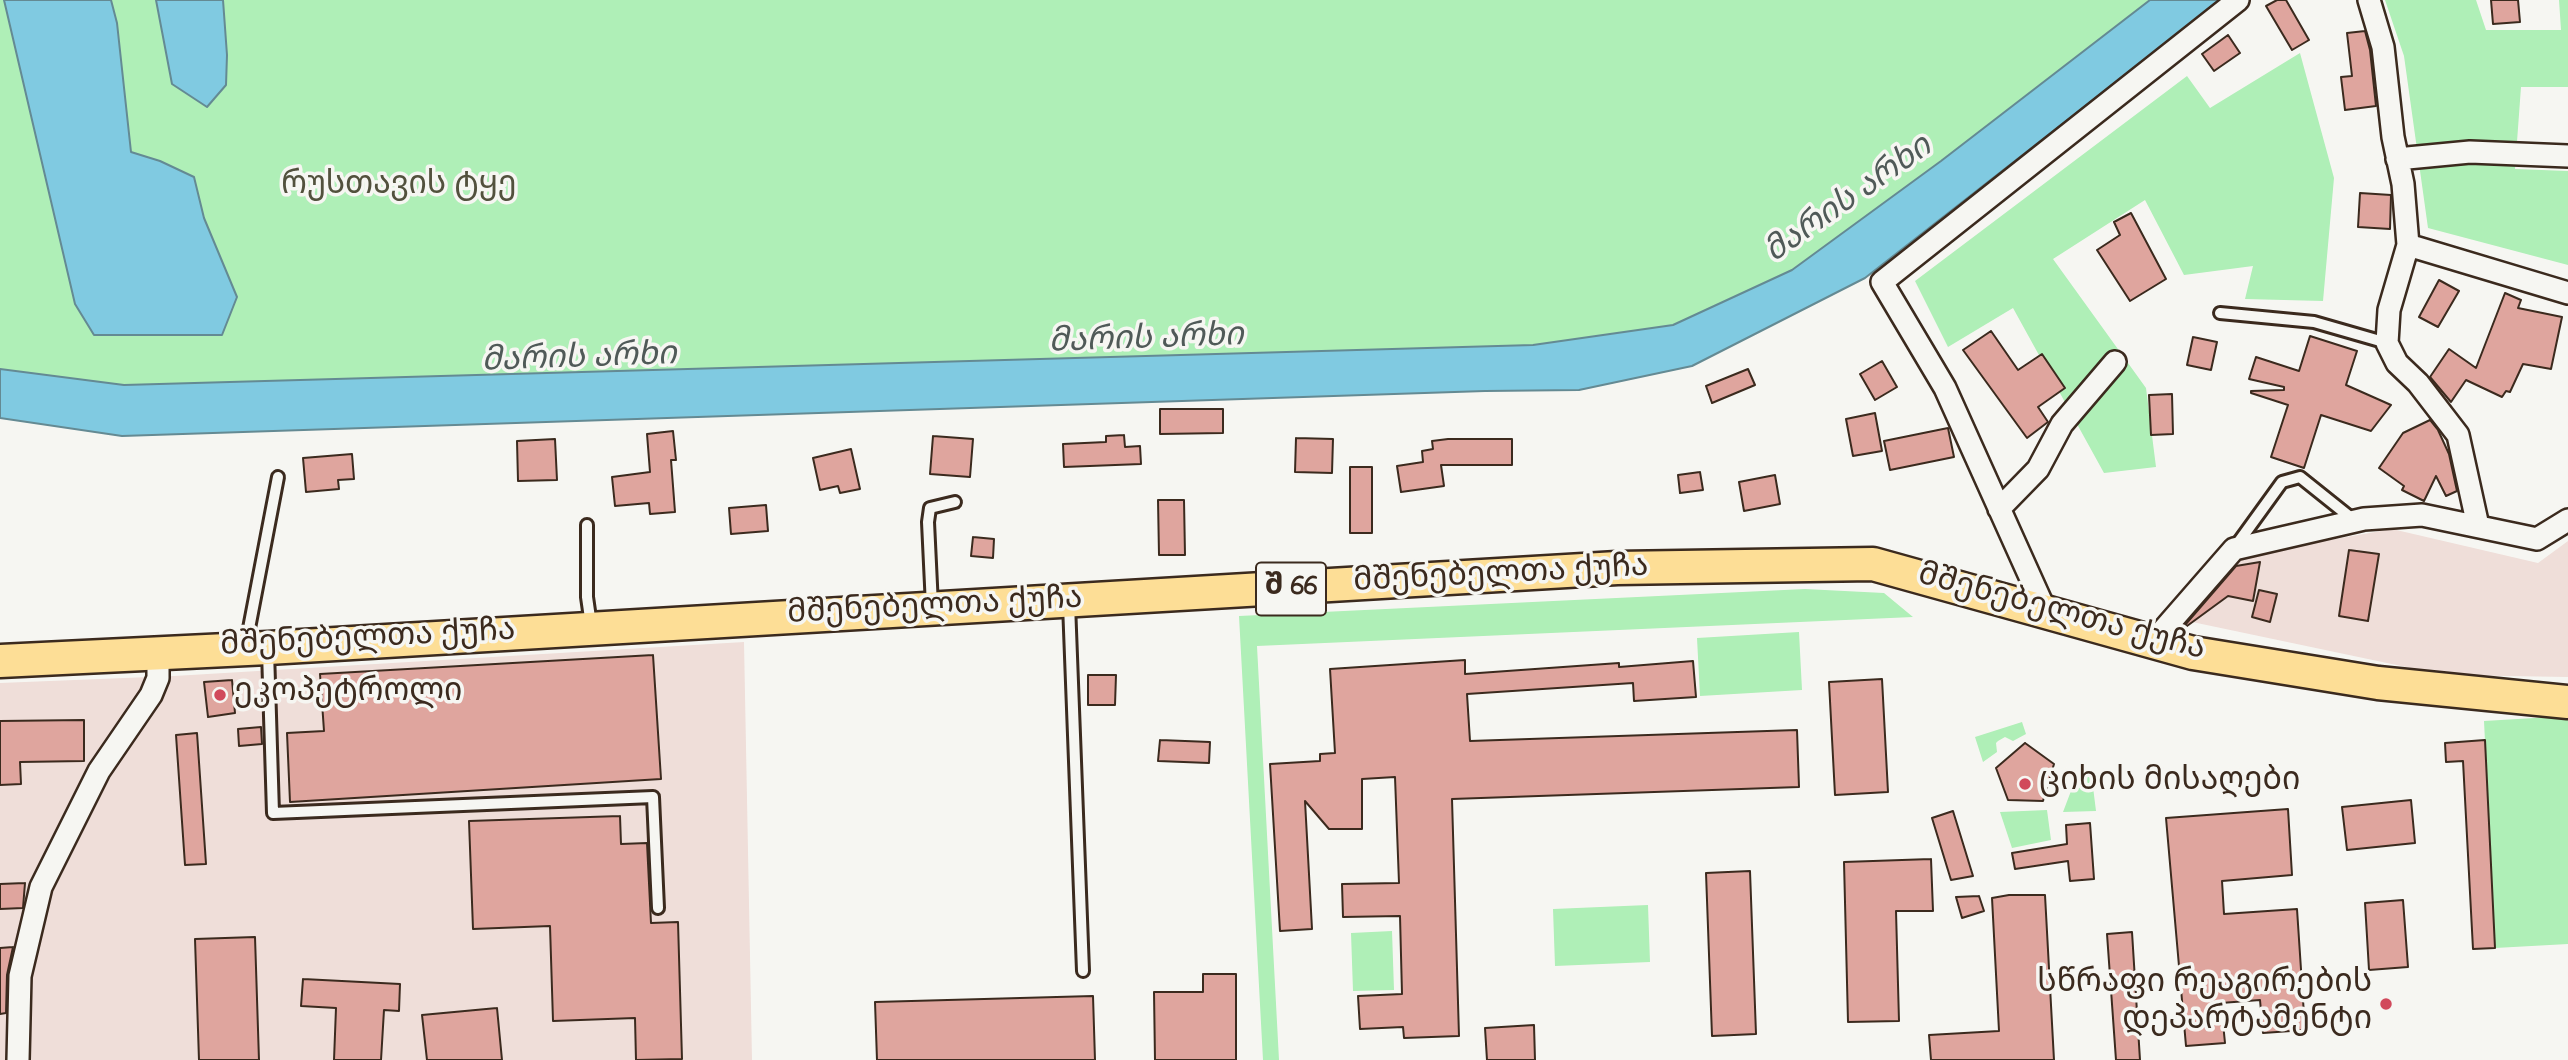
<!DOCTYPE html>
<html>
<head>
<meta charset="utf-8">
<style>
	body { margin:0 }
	canvas { display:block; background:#f6f6f2 }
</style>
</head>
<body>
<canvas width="2568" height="1060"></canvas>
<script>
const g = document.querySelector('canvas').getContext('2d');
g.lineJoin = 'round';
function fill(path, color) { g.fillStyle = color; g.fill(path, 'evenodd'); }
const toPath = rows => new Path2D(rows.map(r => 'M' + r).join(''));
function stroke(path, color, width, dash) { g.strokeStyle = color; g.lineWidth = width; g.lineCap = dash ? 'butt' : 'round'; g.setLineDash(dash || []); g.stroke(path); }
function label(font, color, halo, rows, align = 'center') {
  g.font = font + ' "Indie Flower","Noto Sans Georgian",sans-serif'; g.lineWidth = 7; g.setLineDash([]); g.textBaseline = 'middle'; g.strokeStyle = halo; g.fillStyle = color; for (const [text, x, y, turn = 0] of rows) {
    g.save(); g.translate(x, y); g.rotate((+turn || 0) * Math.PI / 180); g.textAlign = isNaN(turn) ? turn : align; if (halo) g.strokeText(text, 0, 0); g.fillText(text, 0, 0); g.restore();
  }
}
const built = toPath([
	[2392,529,2538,563,2568,541,2568,677,2444,675,2178,619,2233,557],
	[744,642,752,1060,0,1060,0,683,174,676]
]);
const green = toPath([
	[0,0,4,0,75,304,94,335,222,335,237,297,204,218,194,177,160,161,131,152,117,23,111,0,156,0,172,84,226,85,227,55,223,0,2150,0,1941,161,1792,270,1673,325,1533,345,124,385,0,369],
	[2385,0,2476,0,2486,30,2561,30,2559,0,2568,0,2568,87,2521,87,2515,169,2568,171,2568,265,2428,228,2404,56],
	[2300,53,2334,178,2323,301,2245,299,2253,266,2184,275,2145,200,2053,259,2146,388,2156,467,2104,473,2013,308,1948,347,1915,281,2187,76,2210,108],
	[1805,589,1884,593,1913,617,1257,646,1279,1060,1263,1060,1239,616],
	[1799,632,1802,690,1700,696,1697,638],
	[2568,716,2568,944,2495,948,2484,721],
	[2022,722,2026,734,2013,741,2005,737,1998,741,1996,743,1997,752,1983,762,1975,737],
	[2079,770,2091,771,2096,811,2063,812],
	[2047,810,2051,840,2012,848,2000,812],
	[1648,905,1650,962,1555,966,1553,909],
	[1392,931,1394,990,1353,991,1351,933]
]);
const water = toPath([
	[4,0,111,0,117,23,131,152,160,161,194,177,204,218,237,297,222,335,94,335,75,304,4,0],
	[156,0,223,0,227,55,226,85,207,107,172,84,156,0],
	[2150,0,2221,0,1865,278,1692,366,1579,390,1485,391,122,436,0,418,0,369,124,385,1533,345,1673,325,1792,270,1941,161,2150,0]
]);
const building = toPath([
	[2277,0,2286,0,2309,40,2292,50,2266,6,2277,0],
	[2491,0,2518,0,2520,22,2493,24,2491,0],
	[2365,31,2370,50,2376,106,2345,110,2341,77,2352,76,2347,33,2365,31],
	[2228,35,2240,53,2214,71,2202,54,2228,35],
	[2360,193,2391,195,2390,229,2358,227,2360,193],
	[2131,213,2166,279,2130,301,2097,250,2120,235,2114,222,2131,213],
	[2439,280,2459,291,2438,327,2419,317,2439,280],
	[2505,293,2521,300,2518,308,2562,317,2551,369,2523,364,2510,392,2506,391,2502,397,2466,380,2451,402,2430,377,2449,349,2476,368,2505,293],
	[1991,331,2018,370,2042,354,2065,388,2038,407,2048,422,2027,438,1963,350,1991,331],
	[2310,336,2357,351,2346,385,2391,405,2371,431,2321,415,2304,468,2271,457,2288,405,2251,393,2251,391,2284,390,2284,387,2249,379,2256,357,2299,371,2310,336],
	[2193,337,2217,342,2211,370,2187,365,2193,337],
	[1882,361,1897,387,1875,400,1860,374,1882,361],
	[1748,369,1755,385,1712,403,1706,386,1748,369],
	[2172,394,2173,434,2151,435,2149,395,2172,394],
	[1160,409,1223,409,1223,433,1160,434,1160,409],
	[1875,413,1882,451,1853,456,1846,419,1875,413],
	[2430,420,2438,430,2449,454,2457,491,2446,496,2436,476,2424,501,2402,490,2404,486,2379,468,2403,433,2430,420],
	[1948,428,1954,457,1890,470,1884,441,1948,428],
	[673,431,676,460,671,460,675,512,650,514,649,503,615,506,612,477,650,472,647,434,673,431],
	[1124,435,1125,447,1140,446,1141,464,1064,467,1063,444,1106,442,1106,436,1124,435],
	[933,436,973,439,970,477,930,474,933,436],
	[1296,438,1333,439,1332,473,1295,472,1296,438],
	[555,439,557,480,518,481,517,441,555,439],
	[1448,439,1512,439,1512,465,1441,465,1444,486,1401,492,1397,466,1423,462,1422,451,1433,449,1432,441,1448,439],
	[851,449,860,489,840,493,838,486,820,490,813,458,851,449],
	[352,454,354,479,338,480,339,489,306,492,303,458,352,454],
	[1350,467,1372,467,1372,533,1350,533,1350,467],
	[1700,472,1703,490,1680,493,1678,475,1700,472],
	[1775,475,1780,504,1744,511,1739,482,1775,475],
	[1158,500,1184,500,1185,555,1159,555,1158,500],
	[766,505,768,531,731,534,729,508,766,505],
	[973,537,994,539,993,558,971,556,973,537],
	[2349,550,2379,554,2368,621,2339,616,2349,550],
	[2260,562,2253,601,2228,596,2187,626,2185,625,2236,566,2260,562],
	[2259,590,2277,594,2270,622,2252,617,2259,590],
	[653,655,661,779,290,802,287,733,324,731,320,674,653,655],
	[1465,660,1465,674,1619,663,1619,667,1693,661,1696,697,1634,701,1633,683,1467,694,1470,741,1797,730,1799,787,1452,799,1459,1036,1404,1038,1403,1027,1360,1029,1358,996,1402,994,1400,916,1343,917,1342,884,1399,883,1395,777,1362,779,1362,829,1329,829,1305,801,1312,929,1280,931,1270,764,1320,761,1320,754,1335,753,1330,669,1465,660],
	[1088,675,1116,675,1115,705,1088,705,1088,675],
	[1882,679,1888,792,1835,795,1829,682,1882,679],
	[232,680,235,713,208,717,204,682,232,680],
	[84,720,84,761,20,762,21,784,0,785,0,721,84,720],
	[261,727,262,744,239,746,238,729,261,727],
	[197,733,206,864,185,865,176,735,197,733],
	[1160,740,1210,742,1209,763,1158,761,1160,740],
	[2485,740,2495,948,2473,949,2463,761,2446,762,2445,743,2485,740],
	[2025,743,2054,764,2043,801,2008,800,1996,768,2025,743],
	[2411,800,2415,843,2347,850,2342,807,2411,800],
	[2288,809,2292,875,2222,881,2224,914,2297,909,2305,1030,2263,1033,2260,1000,2221,1003,2225,1043,2186,1046,2166,818,2288,809],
	[1953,811,1973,876,1951,880,1932,818,1953,811],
	[620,816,621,844,647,843,651,923,678,922,682,1059,636,1060,635,1018,553,1021,550,926,473,929,469,821,620,816],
	[2090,823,2094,879,2070,881,2068,861,2015,869,2012,853,2067,844,2066,825,2090,823],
	[1931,859,1933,911,1896,911,1899,1021,1848,1022,1844,862,1931,859],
	[1750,871,1756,1034,1712,1036,1706,873,1750,871],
	[25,883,23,908,0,909,0,884,25,883],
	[2009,895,2045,895,2054,1060,1931,1060,1929,1035,1999,1031,1992,898,2009,895],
	[1979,896,1984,911,1962,918,1956,897,1979,896],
	[2403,900,2408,967,2369,970,2365,903,2403,900],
	[2132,932,2140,1060,2116,1060,2107,934,2132,932],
	[255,937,259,1060,199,1060,195,939,255,937],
	[13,947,7,975,6,1013,0,1014,0,948,13,947],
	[1203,974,1236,974,1236,1060,1155,1060,1154,992,1203,992,1203,974],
	[303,979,400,984,399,1011,384,1010,381,1060,334,1060,336,1008,301,1006,303,979],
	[1093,996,1095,1060,877,1060,875,1002,1093,996],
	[497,1008,502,1060,427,1060,422,1015,497,1008],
	[1534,1025,1535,1060,1487,1060,1485,1028,1534,1025]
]);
const service = toPath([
	[2220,313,2314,322,2387,343],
	[587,525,587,597,591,625],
	[2235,547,2282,482,2300,477,2355,521],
	[1069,604,1083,971],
	[932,606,928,522,930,508,955,502],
	[246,644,278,477],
	[268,651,273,813,653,797,658,908]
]);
const minor = toPath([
	[2369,0,2383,47,2393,137,2403,184,2408,245],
	[2397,159,2470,152,2568,156],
	[1999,509,2038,469,2062,424,2115,362],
	[2478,526,2458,435,2418,383,2397,363,2387,343,2389,310,2408,245,2568,293],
	[2045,610,1945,388,1882,282,2238,0],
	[2152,643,2234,549,2364,519,2422,515,2537,539,2568,520],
	[18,1060,20,976,41,887,99,771,151,695,158,678,158,652]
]);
const primary = toPath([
	[0,661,268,648,1617,568,1873,564,2193,653,2378,683,2568,702]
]);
const markers = [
	[220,695,7,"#d1495b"],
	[2025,784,7,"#d1495b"],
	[2386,1004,7,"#d1495b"]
];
const shields = [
	[1291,589,70]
];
const shieldNames = [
	["შ 66",1291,589]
];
const parkNames = [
	["რუსთავის ტყე",399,188]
];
const streetNames = [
	["მშენებელთა ქუჩა",1501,577,-3],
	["მშენებელთა ქუჩა",935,609,-3],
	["მშენებელთა ქუჩა",2061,615,15],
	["მშენებელთა ქუჩა",368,641,-3]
];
const poiNames = [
	["ეკოპეტროლი",234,695],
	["ციხის მისაღები",2039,784],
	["სწრაფი რეაგირების",2372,986,"right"],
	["დეპარტამენტი",2372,1023,"right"]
];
const waterNames = [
	["მარის არხი",1850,202,-35],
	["მარის არხი",1146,342,-2],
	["მარის არხი",579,361,-2]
];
fill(built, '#efded9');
fill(green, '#afefb7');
fill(water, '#80cae1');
stroke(water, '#648a93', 2);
fill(building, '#dfa59e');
stroke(building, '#3b2a1e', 2);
stroke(service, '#3b2a1e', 16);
stroke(minor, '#3b2a1e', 26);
stroke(primary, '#3b2a1e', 37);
stroke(service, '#f6f6f2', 10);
stroke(minor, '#f6f6f2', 21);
stroke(primary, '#fdde96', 32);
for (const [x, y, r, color] of markers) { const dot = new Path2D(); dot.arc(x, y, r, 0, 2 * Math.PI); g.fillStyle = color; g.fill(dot); stroke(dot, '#f6f6f2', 2.5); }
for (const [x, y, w] of shields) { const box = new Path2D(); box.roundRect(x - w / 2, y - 26.5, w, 53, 5); g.fillStyle = '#f6f6f2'; g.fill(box); stroke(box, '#3b2a1e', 2); }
label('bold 30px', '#3b2a1e', null, shieldNames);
label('32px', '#52513d', '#f6f6f2', parkNames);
label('32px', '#3b2a1e', '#f6f6f2', streetNames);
label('32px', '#3b2a1e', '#f6f6f2', poiNames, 'left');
label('italic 33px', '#505a58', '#f6f6f2', waterNames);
</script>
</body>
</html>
